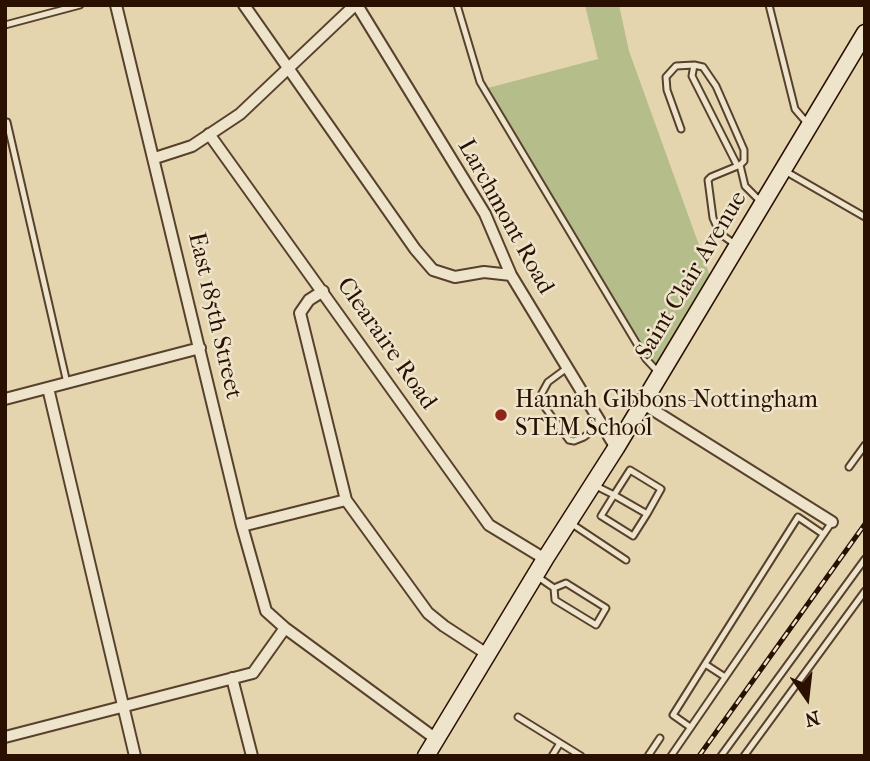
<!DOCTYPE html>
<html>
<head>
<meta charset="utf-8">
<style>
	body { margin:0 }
	#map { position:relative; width:870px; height:761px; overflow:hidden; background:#e4d5af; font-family:"IM FELL French Canon",serif }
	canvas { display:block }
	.frame { position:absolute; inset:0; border:7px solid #2a1000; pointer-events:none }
	.north { position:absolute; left:772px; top:663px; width:70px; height:70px; -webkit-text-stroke:5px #ede4cb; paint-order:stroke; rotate:166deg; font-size:19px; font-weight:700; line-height:28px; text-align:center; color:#2a1000 }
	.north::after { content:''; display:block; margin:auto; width:24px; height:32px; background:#2a1000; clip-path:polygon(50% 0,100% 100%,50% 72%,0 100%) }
</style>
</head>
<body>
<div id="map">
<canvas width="870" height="761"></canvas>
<div class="frame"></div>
<div class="north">N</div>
</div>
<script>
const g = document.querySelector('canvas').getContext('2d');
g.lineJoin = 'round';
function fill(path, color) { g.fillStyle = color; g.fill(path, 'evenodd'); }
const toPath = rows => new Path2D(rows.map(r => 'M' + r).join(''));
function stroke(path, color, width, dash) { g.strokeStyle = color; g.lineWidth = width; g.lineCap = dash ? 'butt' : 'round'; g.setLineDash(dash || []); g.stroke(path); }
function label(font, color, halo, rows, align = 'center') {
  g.font = font + ' "IM FELL French Canon",serif'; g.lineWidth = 5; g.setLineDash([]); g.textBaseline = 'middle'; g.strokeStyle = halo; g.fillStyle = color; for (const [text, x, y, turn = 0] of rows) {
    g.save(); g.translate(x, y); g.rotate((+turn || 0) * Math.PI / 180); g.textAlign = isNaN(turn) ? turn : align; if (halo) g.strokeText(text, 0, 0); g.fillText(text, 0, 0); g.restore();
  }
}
const green = toPath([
	[585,5,619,5,629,51,713,284,659,373,646,359,484,89,598,59]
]);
const lane = toPath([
	[457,5,480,82,646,359,659,373],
	[769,5,795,109,807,123],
	[5,25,80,5],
	[5,122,7,122,67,383],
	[681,129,667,90,666,77,676,66,694,65],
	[737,165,692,76,694,65,703,67,716,86,744,150,744,161,740,165],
	[785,171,865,217],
	[736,245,722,235,717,227,713,218,708,180,711,177,740,165,745,186,760,201],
	[567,368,548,382,542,393,541,402,569,440,574,441,584,437,601,424],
	[849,467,865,445],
	[596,486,614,495,601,516,633,536,647,514,661,489,630,470,614,495,647,514],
	[572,524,626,560],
	[538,577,554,588,555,600,596,625,606,608,566,583,554,588],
	[725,677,705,664,798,517,823,534],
	[518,717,581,756],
	[690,727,673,715,705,664],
	[552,756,560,743],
	[648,756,660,738],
	[671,756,832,522],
	[721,756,865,559],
	[744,756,865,591]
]);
const street = toPath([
	[116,5,242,526,266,611,285,628,436,739],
	[244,5,415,249,433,270,455,277,484,272,511,275],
	[357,5,485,214,511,275,616,448],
	[209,134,489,525,545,559],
	[155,158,192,146,240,114,355,5],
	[323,291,309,300,300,313,346,500,428,613,444,626,487,654],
	[48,388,135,756],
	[5,399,200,348],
	[642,403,832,522],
	[242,526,346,500],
	[232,678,252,756],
	[5,737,253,673,285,628]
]);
const secondary = toPath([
	[426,756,545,559,616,448,865,33]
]);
const rail = toPath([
	[699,756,865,524]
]);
const markers = [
	[501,415,7,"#8f2418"]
];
const streetNames = [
	["Larchmont Road",505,217,61],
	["Saint Clair Avenue",692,276,-59],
	["East 185th Street",214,316,77],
	["Clearaire Road",386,344,55]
];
const poiNames = [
	["Hannah Gibbons-Nottingham",515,401],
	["STEM School",515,429]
];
fill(green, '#b5bd8a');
stroke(lane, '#58412c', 9);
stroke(street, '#58412c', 14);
stroke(secondary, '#2a1000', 19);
stroke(lane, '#ede4cb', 5);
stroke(street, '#ede4cb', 10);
stroke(secondary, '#ede4cb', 16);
stroke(rail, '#2a1000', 5);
stroke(rail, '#ede4cb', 2.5, [8]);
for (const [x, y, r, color] of markers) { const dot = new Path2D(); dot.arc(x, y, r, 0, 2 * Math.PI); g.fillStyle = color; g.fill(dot); stroke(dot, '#ede4cb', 2.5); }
label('24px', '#2a1000', '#ede4cb', streetNames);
label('24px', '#2a1000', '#ede4cb', poiNames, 'left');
</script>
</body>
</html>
